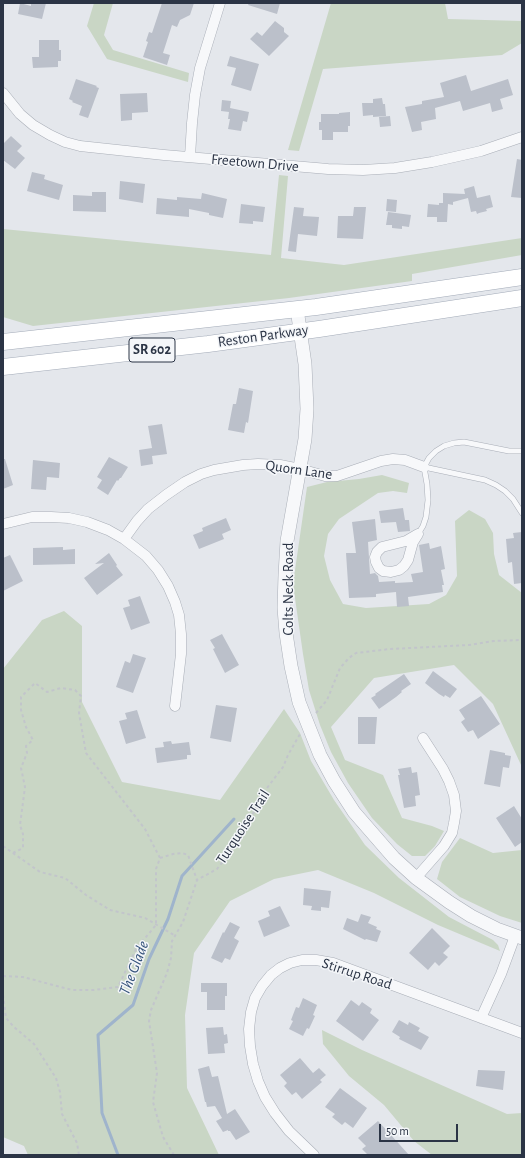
<!DOCTYPE html>
<html>
<head>
<meta charset="utf-8">
<style>
	body { margin:0 }
	#map { position:relative; width:525px; height:1158px; overflow:hidden; background:#e4e7ec; font-family:"Alegreya Sans",sans-serif }
	canvas { display:block }
	.frame { position:absolute; inset:0; border:4px solid #2b3445; pointer-events:none }
	.scale { position:absolute; left:379px; top:1124px; width:79px; height:18px; box-sizing:border-box; border:2px solid #2b3445; border-top:0; padding-left:5px; font-size:12px; line-height:14px; white-space:nowrap; color:#2b3445; -webkit-text-stroke:3px #f4f6f9; paint-order:stroke }
</style>
</head>
<body>
<div id="map">
<canvas width="525" height="1158"></canvas>
<div class="frame"></div>
<div class="scale">50 m</div>
</div>
<script>
const g = document.querySelector('canvas').getContext('2d');
g.lineJoin = 'round';
function fill(path, color) { g.fillStyle = color; g.fill(path, 'evenodd'); }
const toPath = rows => new Path2D(rows.map(r => 'M' + r).join(''));
function stroke(path, color, width, dash) { g.strokeStyle = color; g.lineWidth = width; g.lineCap = dash ? 'butt' : 'round'; g.setLineDash(dash || []); g.stroke(path); }
function label(font, color, halo, rows, align = 'center') {
  g.font = font + ' "Alegreya Sans",sans-serif'; g.lineWidth = 3; g.setLineDash([]); g.textBaseline = 'middle'; g.strokeStyle = halo; g.fillStyle = color; for (const [text, x, y, turn = 0] of rows) {
    g.save(); g.translate(x, y); g.rotate((+turn || 0) * Math.PI / 180); g.textAlign = isNaN(turn) ? turn : align; if (halo) g.strokeText(text, 0, 0); g.fillText(text, 0, 0); g.restore();
  }
}
const green = toPath([
	[94,3,113,3,104,35,113,50,189,73,188,82,107,59,87,26],
	[331,3,445,3,448,19,522,21,522,43,502,55,323,69,299,151,288,150],
	[279,175,288,176,281,258,344,265,522,238,522,255,412,274,412,281,289,298,33,326,3,317,3,229,271,255],
	[382,475,409,483,407,493,393,491,378,493,339,519,328,534,324,556,330,580,343,604,366,608,429,604,446,595,457,576,455,521,469,510,485,519,493,533,494,554,499,575,522,593,522,771,521,765,493,704,454,665,374,678,331,727,345,760,383,775,402,818,432,826,444,831,435,846,425,856,412,856,397,844,372,818,348,783,331,752,320,725,309,690,303,654,293,584,307,487,327,482,359,479],
	[64,611,82,626,82,702,122,782,220,800,284,709,300,733,311,761,334,800,365,845,399,878,449,917,493,940,498,945,500,951,438,925,374,893,318,870,274,879,230,901,194,953,185,1015,187,1088,219,1155,28,1155,24,1146,3,1137,3,669,42,620],
	[460,838,493,853,522,850,522,923,500,916,460,897,437,879,442,862],
	[322,1030,362,1050,507,1114,522,1113,522,1155,432,1155,414,1141,384,1105,349,1076,323,1044]
]);
const stream = toPath([
	[118,1155,102,1113,98,1035,133,1005,149,959,168,919,182,876,234,819]
]);
const building = toPath([
	[20,3,31,6,31,3,46,3,42,19,18,14],
	[162,3,194,3,190,15,180,20,177,27,172,25,163,53,170,55,167,65,143,57,148,42,146,41,149,32,152,33],
	[249,3,280,3,277,14,248,5],
	[275,21,284,28,284,32,289,36,269,56,250,39,257,32,262,36],
	[39,40,59,40,59,50,61,50,61,61,58,61,58,67,33,68,32,57,39,57],
	[230,56,259,64,251,91,231,85,236,68,227,66],
	[466,75,471,91,508,79,513,95,500,99,503,109,492,112,490,103,463,111,460,101,435,108,436,119,421,122,422,130,412,132,405,107,422,104,422,101,444,97,440,83],
	[76,79,97,86,96,87,99,88,88,118,79,115,82,106,72,102,73,101,69,99],
	[147,93,148,112,132,113,132,120,121,121,120,94],
	[382,98,383,104,385,104,386,116,373,117,373,115,363,116,362,103,373,103,373,99],
	[222,100,231,101,230,108,249,112,247,122,243,121,241,131,228,129,230,119,228,119,229,112,221,111],
	[350,112,350,126,348,126,348,132,333,132,333,140,322,140,322,130,319,130,319,122,321,122,321,114,339,114,339,113],
	[390,116,391,126,380,127,379,117],
	[11,136,22,146,17,151,25,158,15,169,3,160,3,144],
	[517,159,522,160,522,198,511,197],
	[32,172,45,175,44,179,63,185,59,200,27,191],
	[120,181,145,184,143,203,119,199],
	[474,186,477,198,490,195,493,207,486,209,487,211,479,213,477,214,476,211,471,212,468,198,453,202,453,205,448,204,447,222,437,222,437,217,427,217,428,204,439,205,439,203,443,203,443,193,465,194,464,189],
	[92,192,106,192,106,212,73,211,73,195,92,196],
	[202,193,227,199,223,218,209,215,209,213,189,209,189,217,156,214,157,198,177,200,177,197,201,199],
	[387,199,397,200,396,212,386,211],
	[241,204,265,207,263,222,253,221,253,224,239,223],
	[294,207,304,208,303,216,319,217,317,236,298,234,296,252,288,251],
	[354,207,366,207,363,239,337,238,338,216,353,216],
	[388,212,411,215,409,227,402,226,402,229,392,228,392,225,386,225],
	[239,388,253,391,248,423,246,422,244,433,228,430,233,404,236,404],
	[162,424,167,454,152,456,153,464,141,466,139,450,152,448,148,426],
	[109,457,128,467,121,478,120,478,118,481,117,480,108,495,97,488,102,480,97,477],
	[3,459,5,459,13,485,3,489],
	[33,460,60,463,59,478,47,477,46,490,31,489],
	[403,508,405,520,409,520,410,531,398,532,396,522,381,523,379,511],
	[226,518,231,530,222,534,224,539,199,549,193,535,203,531,202,528],
	[375,519,377,540,368,542,370,574,375,573,378,576,379,582,395,581,395,583,413,582,411,574,423,572,419,545,429,543,430,549,441,546,445,569,441,570,444,585,442,585,443,592,408,597,409,606,397,607,396,592,376,594,376,597,349,598,346,553,356,553,352,522],
	[522,532,522,557,521,557,522,583,514,584,512,562,508,563,506,539,514,538,513,533],
	[63,547,63,550,75,549,75,564,33,565,33,548],
	[109,553,117,565,116,566,123,575,97,595,84,578,104,563,95,564],
	[10,555,23,581,3,591,3,558],
	[140,596,150,623,131,630,123,608,130,606,128,600],
	[222,634,239,665,225,673,213,649,215,648,210,640],
	[133,654,146,658,133,693,116,687,125,661,130,663],
	[433,671,457,689,450,698,445,695,444,697,439,694,425,683],
	[404,674,411,684,401,691,402,692,396,697,379,709,371,698,376,695,375,694],
	[481,696,500,724,478,739,473,730,468,732,461,722,465,719,459,710],
	[216,705,237,708,231,742,210,738],
	[137,710,146,738,126,744,119,721,127,719,125,713],
	[358,717,377,717,375,744,358,744],
	[171,741,172,744,189,742,191,755,187,755,187,759,157,763,155,748,164,747,163,742],
	[490,750,505,753,505,755,511,756,509,768,503,767,500,787,484,784],
	[411,767,412,773,417,772,420,795,415,796,416,806,404,808,398,775,400,775,398,769],
	[514,806,522,819,522,842,515,847,496,818],
	[304,888,331,891,329,908,321,907,321,911,311,910,312,906,303,905],
	[280,906,290,926,264,937,258,921,270,916,268,911],
	[361,914,371,917,368,923,377,927,376,929,381,931,377,942,366,939,365,940,343,929,347,918,358,922],
	[230,922,240,927,234,938,239,941,230,960,225,958,222,963,211,958,223,932,224,933],
	[432,928,450,946,443,953,448,957,439,966,435,962,428,970,409,953],
	[201,983,227,983,227,996,225,996,225,1010,207,1010,207,992,201,992],
	[303,998,317,1005,313,1015,315,1016,309,1029,307,1028,303,1036,289,1029,293,1021,291,1020,296,1007,299,1008],
	[351,1000,359,1006,362,1002,372,1009,370,1013,379,1020,363,1041,336,1021],
	[399,1020,408,1025,409,1022,420,1028,418,1031,429,1037,421,1050,399,1039,400,1037,392,1032],
	[223,1027,224,1035,227,1034,228,1043,224,1044,225,1053,208,1054,206,1028],
	[300,1058,313,1073,319,1068,326,1075,320,1080,322,1082,302,1099,296,1092,292,1095,284,1086,287,1083,280,1075],
	[209,1066,212,1077,218,1076,227,1114,235,1109,250,1132,236,1140,230,1131,228,1131,228,1130,223,1132,216,1121,222,1118,215,1106,207,1107,206,1102,205,1102,198,1069],
	[478,1070,505,1071,503,1090,476,1086],
	[340,1088,367,1108,353,1128,345,1122,342,1125,332,1117,335,1114,325,1107],
	[378,1121,391,1135,409,1155,368,1155,362,1149,366,1146,358,1138]
]);
const path = toPath([
	[316,713,327,700,340,668,349,658,356,653,390,649,469,645,494,641,522,640],
	[3,846,40,872,65,878,86,895,110,910,145,918,174,935],
	[160,858,173,854,182,853,188,855,197,880],
	[3,976,23,977,72,990,94,990,118,987,136,949,156,925,156,869,160,858,145,829,86,753,79,713,81,696,75,690,61,688,47,692,35,683,21,697,21,710,26,727,33,740,26,746,27,753,21,768,25,787,20,825,23,834,23,848,13,853],
	[3,995,6,1018,14,1027,34,1044,56,1078,60,1092,62,1114,77,1143,79,1155],
	[174,1155,163,1137,153,1102,157,1073,149,1021,151,1010,167,973,171,958,172,941,183,922,197,880,217,869,231,851,244,830,267,788,283,767,288,755,300,734]
]);
const service = toPath([
	[424,467,485,480,496,485,505,491,513,499,522,513],
	[418,534,423,526,426,517,428,500,427,484,424,467,429,458,436,451,444,446,454,443,464,442,509,451,522,451]
]);
const minor = toPath([
	[3,93,20,114,33,125,50,135,65,142,80,146,164,155,328,169,363,170,395,168,432,162,481,151,522,137],
	[190,157,192,123,195,95,200,68,220,3],
	[3,524,32,517,51,517,69,518,87,522,108,530,124,539,146,556,158,570,168,586,175,602,179,615,181,634,181,654,175,706],
	[418,534,413,542,408,560,404,566,399,570,391,572,383,571,379,568,376,562,375,557,377,552,382,547,406,541,418,534],
	[124,539,137,521,148,509,166,495,185,482,201,474,214,470,243,465,258,464,280,465,300,469,325,476,337,476,381,461,393,459,405,460,424,467],
	[416,878,444,846,452,833,454,823,456,811,454,795,449,781,443,769,423,738],
	[481,1018,501,974,515,936],
	[314,1155,289,1131,275,1113,265,1097,258,1081,253,1064,250,1046,249,1029,251,1012,255,998,262,986,271,975,280,968,290,963,302,960,316,960,333,963,522,1033]
]);
const tertiary = toPath([
	[297,309,305,364,307,409,305,439,287,541,285,575,284,608,286,633,291,666,299,702,320,755,334,781,354,812,394,858,416,878,449,902,471,916,497,929,522,938]
]);
const primary = toPath([
	[3,342,316,307,522,277],
	[3,367,208,344,319,329,522,298]
]);
const shields = [
	[152,350,46]
];
const shieldNames = [
	["SR 602",152,350]
];
const streetNames = [
	["Freetown Drive",255,163,5],
	["Reston Parkway",263,336,-8],
	["Quorn Lane",299,470,8],
	["Colts Neck Road",288,589,-90],
	["Turquoise Trail",243,827,-57],
	["Stirrup Road",357,974,18]
];
const waterNames = [
	["The Glade",134,968,-69]
];
fill(green, '#c9d6c5');
stroke(stream, '#9fb4cc', 3);
fill(building, '#bbc0ca');
stroke(service, '#a9aeb7', 6);
stroke(minor, '#a9aeb7', 11);
stroke(tertiary, '#a9aeb7', 14);
stroke(primary, '#a3abb8', 17);
stroke(path, '#c2c5cb', 2, [3, 3]);
stroke(service, '#f7f8fa', 5);
stroke(minor, '#f7f8fa', 10);
stroke(tertiary, '#f7f8fa', 13);
stroke(primary, '#fff', 16);
for (const [x, y, w] of shields) { const box = new Path2D(); box.roundRect(x - w / 2, y - 12, w, 24, 3); g.fillStyle = '#f4f6f9'; g.fill(box); stroke(box, '#2b3445', 1); }
label('bold 14px', '#2b3445', null, shieldNames);
label('15px', '#2b3445', '#f4f6f9', streetNames);
label('italic 16px', '#34527a', '#f4f6f9', waterNames);
</script>
</body>
</html>
